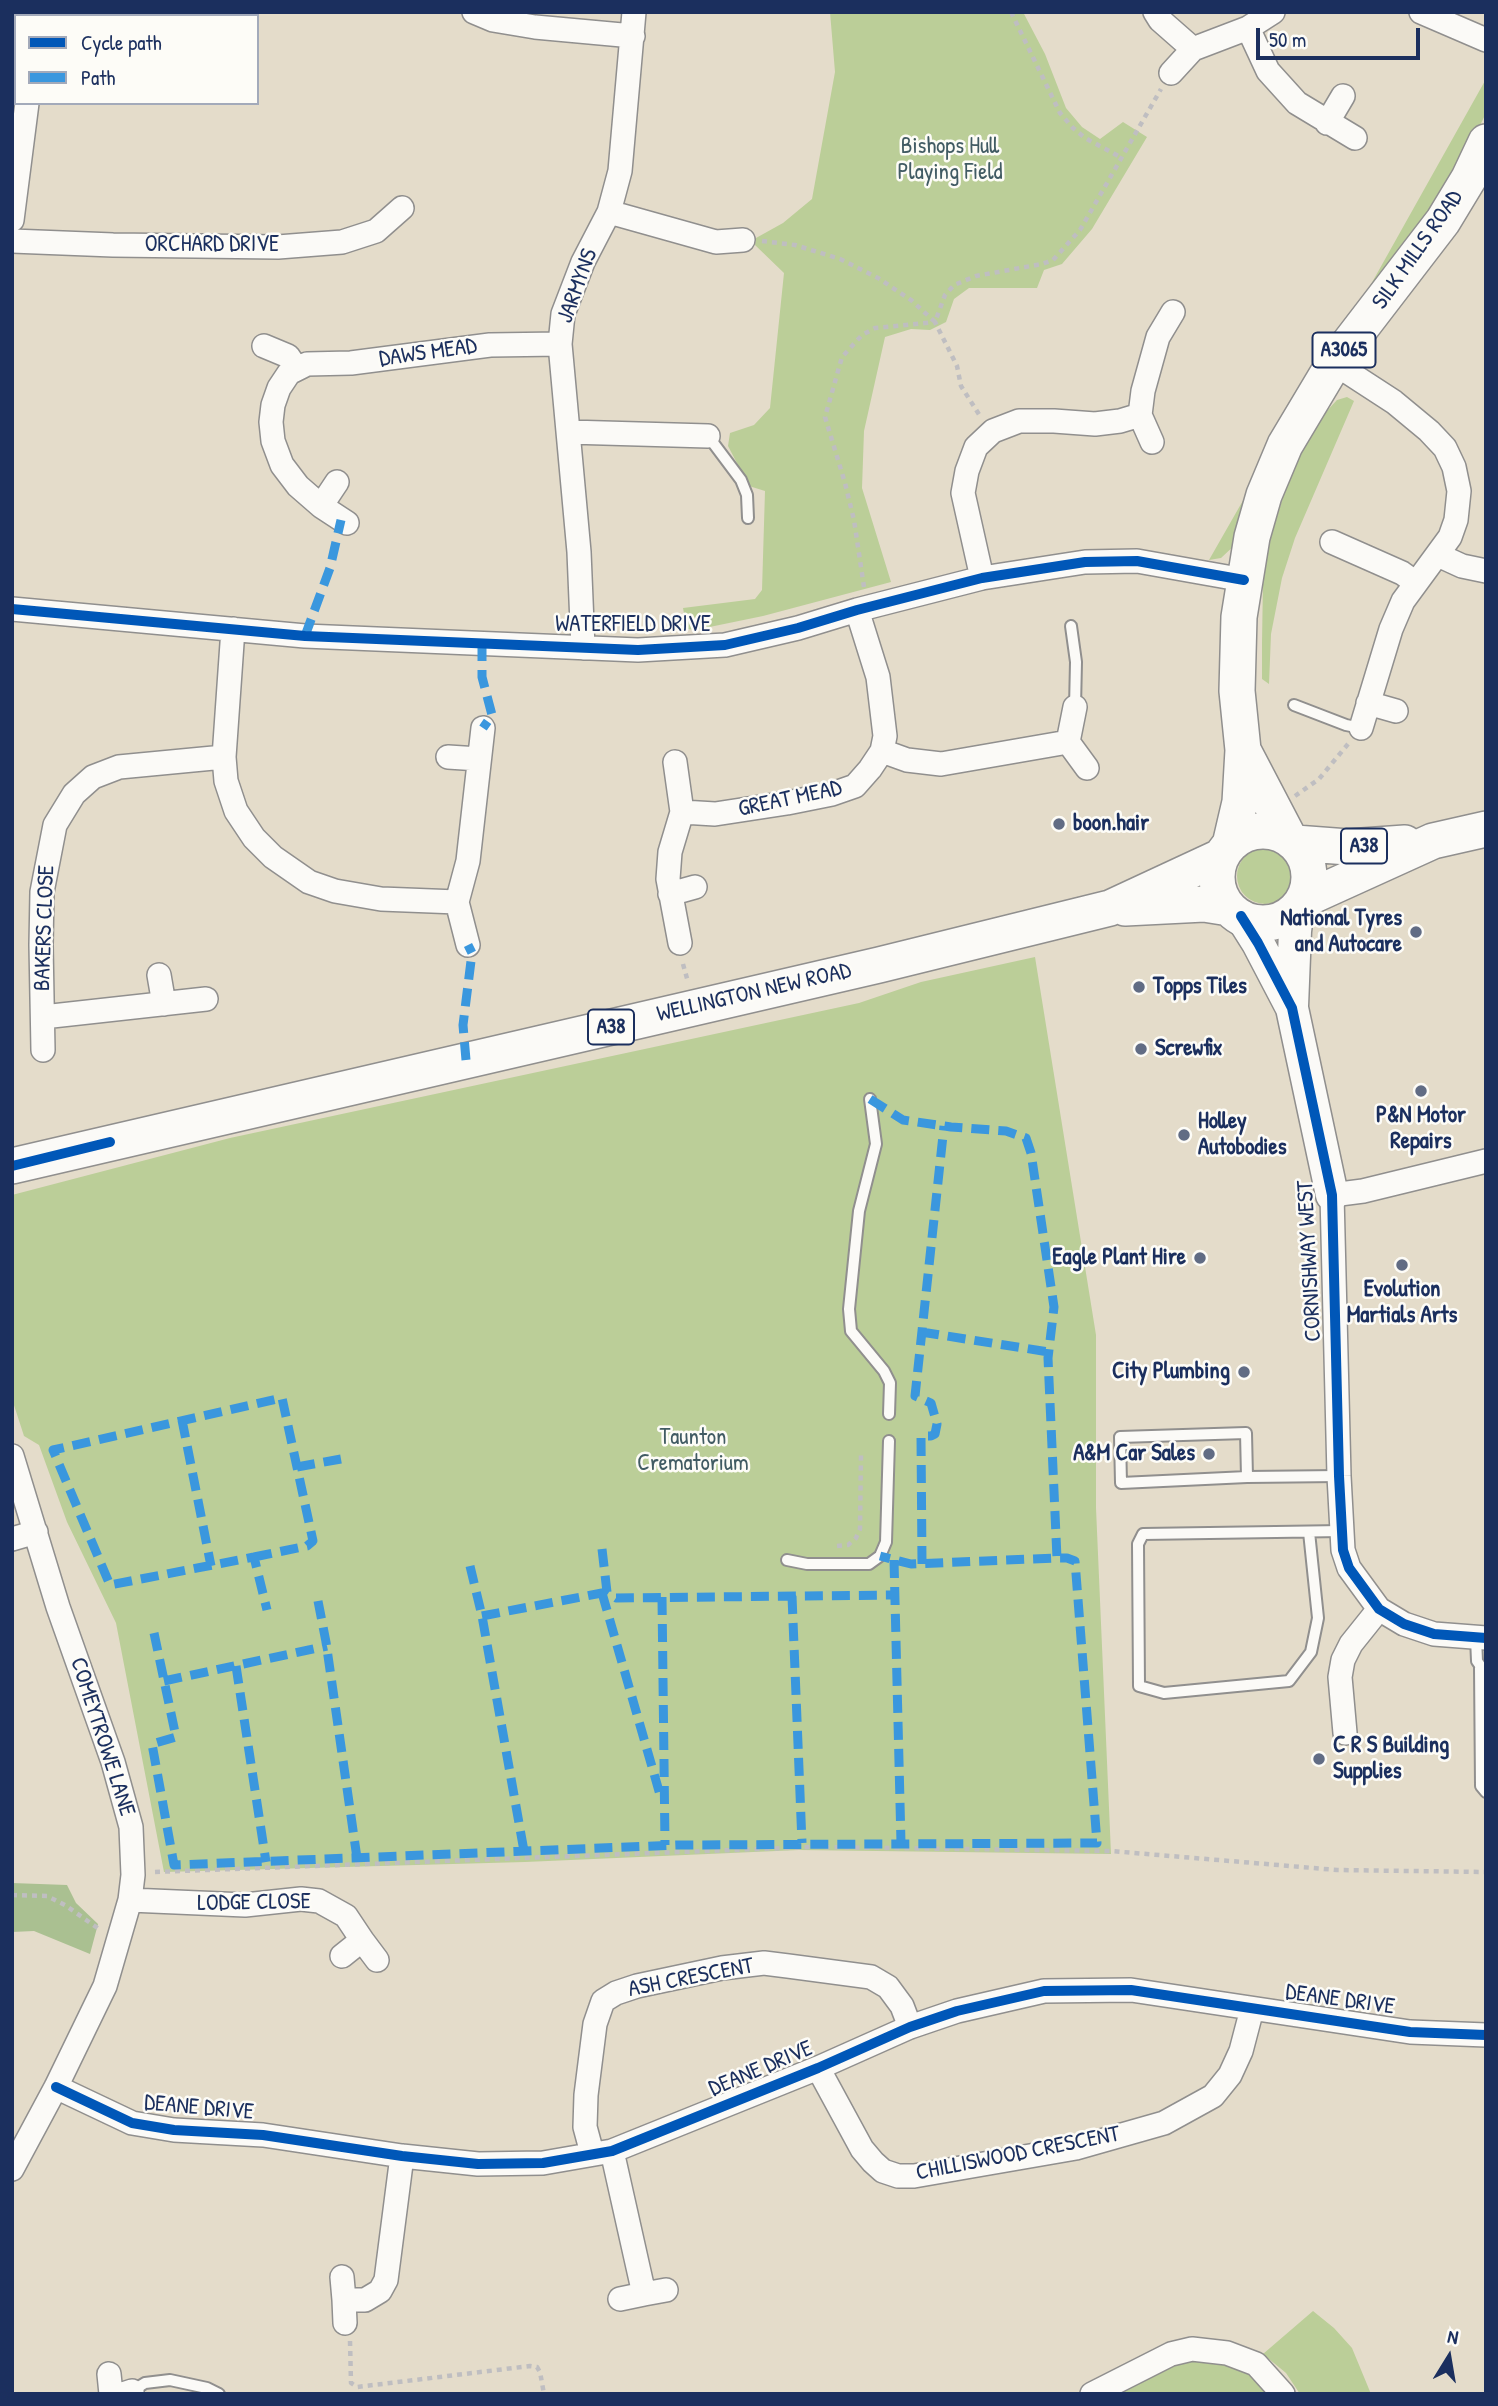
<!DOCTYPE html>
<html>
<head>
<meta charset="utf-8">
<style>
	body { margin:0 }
	#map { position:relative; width:1498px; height:2406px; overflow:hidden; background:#e4dcca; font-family:"Patrick Hand",sans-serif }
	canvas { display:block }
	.frame { position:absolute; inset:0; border:14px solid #1b2f5e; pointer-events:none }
	.legend { position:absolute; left:14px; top:14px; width:245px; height:91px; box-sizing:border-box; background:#fdfcf7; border:2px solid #a3aaba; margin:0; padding:9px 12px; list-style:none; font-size:21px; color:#1b2f5e }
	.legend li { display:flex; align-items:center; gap:14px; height:35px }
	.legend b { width:35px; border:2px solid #a3aaba }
	.north { position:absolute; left:1414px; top:2322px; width:70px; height:70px; -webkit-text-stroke:5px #fdfcf7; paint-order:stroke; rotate:11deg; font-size:19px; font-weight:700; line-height:28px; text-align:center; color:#1b2f5e }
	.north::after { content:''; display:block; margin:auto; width:24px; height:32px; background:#1b2f5e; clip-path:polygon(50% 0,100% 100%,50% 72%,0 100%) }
	.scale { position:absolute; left:1256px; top:28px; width:164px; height:32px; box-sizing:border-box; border:4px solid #1b2f5e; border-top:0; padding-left:9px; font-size:21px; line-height:24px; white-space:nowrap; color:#1b2f5e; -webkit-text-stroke:5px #fdfcf7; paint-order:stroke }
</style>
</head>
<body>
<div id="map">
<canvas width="1498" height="2406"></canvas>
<div class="frame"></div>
<ul class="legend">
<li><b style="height:9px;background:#0057b8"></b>Cycle path</li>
<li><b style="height:9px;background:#3a97de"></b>Path</li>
</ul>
<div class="north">N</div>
<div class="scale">50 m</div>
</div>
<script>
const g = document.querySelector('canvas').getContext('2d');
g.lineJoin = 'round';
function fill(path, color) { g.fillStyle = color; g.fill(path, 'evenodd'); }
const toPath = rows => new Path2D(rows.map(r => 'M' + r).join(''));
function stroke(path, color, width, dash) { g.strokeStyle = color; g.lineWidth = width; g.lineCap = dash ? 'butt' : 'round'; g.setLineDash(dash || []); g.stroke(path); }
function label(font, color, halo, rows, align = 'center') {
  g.font = font + ' "Patrick Hand",sans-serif'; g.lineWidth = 5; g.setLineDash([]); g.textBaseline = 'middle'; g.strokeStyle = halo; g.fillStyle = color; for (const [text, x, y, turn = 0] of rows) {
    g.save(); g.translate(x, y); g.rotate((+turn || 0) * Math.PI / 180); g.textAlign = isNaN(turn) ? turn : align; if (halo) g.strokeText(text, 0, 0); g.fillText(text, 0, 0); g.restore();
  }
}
const green = toPath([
	[830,12,1023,12,1045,54,1066,108,1082,127,1100,139,1123,122,1147,137,1092,229,1062,264,1044,270,1037,288,969,288,954,299,946,322,930,330,911,329,885,337,864,431,862,488,891,582,763,616,695,630,687,629,683,608,755,599,762,590,765,491,749,486,728,446,730,433,754,425,770,408,784,273,755,245,756,238,783,223,812,199,835,72],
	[1486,79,1486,113,1458,171,1356,311],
	[1347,397,1354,401,1295,538,1282,578,1271,634,1269,684,1262,679,1262,643,1263,581,1269,542,1290,475,1309,438,1325,413,1337,400],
	[1261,469,1237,543,1221,558,1209,560],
	'1237 876a28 28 0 1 1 56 0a28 28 0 1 1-56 0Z',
	[1035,957,1096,1335,1096,1508,1111,1854,799,1850,525,1862,164,1872,116,1623,67,1522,39,1445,24,1436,12,1399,12,1195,230,1138,859,1003,921,982],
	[1313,2311,1334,2328,1352,2348,1371,2394,1300,2394,1286,2373,1263,2354],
	[1213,2357,1253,2374,1273,2394,1108,2394,1174,2359]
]);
const forest = toPath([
	[12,1883,67,1885,76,1903,98,1924,90,1954,34,1931,12,1932]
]);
const path = toPath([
	[1011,12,1060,113,1073,128,1085,138,1122,158],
	[762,241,795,245,840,259,878,278,911,300,935,322,945,295,954,285,976,276,1042,264,1053,260,1080,230,1161,89],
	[864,587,854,520,845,483,825,417,842,357,862,335,875,328,935,322,957,366,961,386,980,416],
	[1295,796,1319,779,1348,744],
	[683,964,688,982],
	[837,1546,848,1545,856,1538,860,1529,861,1453],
	[155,1872,812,1847,1111,1851,1337,1870,1486,1872],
	[12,1895,47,1896,65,1905,99,1929],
	[350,2341,351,2383,357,2387,530,2366,537,2367,540,2372,544,2394]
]);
const lane = toPath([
	[708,436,741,480,747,495,748,518],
	[1071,626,1076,662,1075,707],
	[1294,705,1346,725,1361,728],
	[870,1099,876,1144,859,1211,849,1309,851,1331,884,1371,890,1383,889,1414],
	[1247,1477,1246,1433,1120,1437,1121,1483,1247,1477,1339,1476],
	[1309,1532,1318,1618,1311,1652,1289,1681,1164,1693,1139,1686,1138,1544,1143,1534,1342,1531],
	[787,1560,807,1564,869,1564,880,1556,886,1542,889,1441],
	[1476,1638,1477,1661,1484,1671],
	[1480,1668,1481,1786,1486,1792],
	[132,2391,145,2383,170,2380,207,2388,219,2394]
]);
const street = toPath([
	[474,12,493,20,535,27,633,36],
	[1155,12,1160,20,1193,49,1248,28,1273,12],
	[1421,12,1486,40],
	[35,16,35,12],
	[1248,28,1268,71,1297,103,1355,138],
	[1171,73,1193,49],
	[1327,123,1343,96],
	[609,212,716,242,743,240],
	[12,220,27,103],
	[12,241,113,245,278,247,342,242,376,231,402,208],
	[264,346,288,356,297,369],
	[1334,363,1394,402,1429,431,1445,448,1454,467,1459,491,1456,520,1450,537,1403,601,1391,629,1361,728],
	[1140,415,1143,391,1158,337,1173,312],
	[569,432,708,436],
	[321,506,337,482],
	[347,523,321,506,298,486,282,465,273,441,271,422,273,405,279,388,289,373,307,364,351,363,490,345,560,344],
	[1332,542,1402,573,1416,583],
	[1438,555,1462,566,1486,571],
	[982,578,963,493,967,471,976,447,993,431,1019,421,1054,421,1095,424,1120,421,1140,415,1152,442],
	[12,609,305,636,638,650,725,645,798,628,857,610,982,578,1085,562,1137,561,1244,580],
	[233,629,224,757,226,781,236,811,254,838,273,857,309,882,335,891,381,899,457,902,468,861,483,728],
	[583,648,579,552,560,344,563,314,583,262,609,212,620,171,634,12],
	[1368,703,1396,711],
	[1075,707,1068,742,1087,768],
	[882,751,907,760,941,764,1068,742],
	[448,757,479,759],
	[675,762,682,812,715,814,787,803,832,794,855,786,870,769,882,751,885,736,878,677,857,610],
	[670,894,695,887],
	[457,902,468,945],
	[680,943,668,879,670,852,682,812],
	[159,975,164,1004],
	[43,1017,206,999],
	[43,1050,41,945,42,892,55,825,74,794,93,777,119,767,224,757],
	[1486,1161,1363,1191,1332,1195,1339,1476,1343,1550,1349,1568,1379,1609,1404,1624,1434,1634,1486,1638],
	[12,1456,58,1607,113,1762,131,1827,133,1875,130,1900,105,1986,56,2087,12,2169],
	[12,1539,36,1532],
	[1345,1733,1340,1677,1343,1660,1351,1644,1379,1609],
	[130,1900,245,1905,301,1899,319,1901,346,1916,362,1940,342,1956],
	[362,1940,377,1960],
	[818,2068,862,2149,873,2162,883,2171,898,2176,914,2176,1076,2148,1164,2123,1213,2096,1230,2075,1241,2051,1252,2009],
	[56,2087,132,2123,174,2130,263,2135,402,2156,478,2164,543,2163,612,2151,818,2068,910,2027,957,2011,1044,1991,1131,1990,1410,2032,1486,2035],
	[612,2151,644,2294,620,2299],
	[592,2153,585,2127,586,2095,595,2024,603,2001,616,1993,637,1986,722,1968,764,1963,788,1966,871,1977,888,1987,902,2006,910,2027],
	[342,2277,344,2300],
	[644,2294,666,2290],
	[345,2323,344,2300,365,2300,380,2291,386,2280,402,2156],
	[109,2374,111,2394],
	[123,2394,132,2391],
	[1092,2394,1171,2354,1192,2349,1227,2353,1256,2364,1283,2394]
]);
const secondary = toPath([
	[1241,916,1258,943,1292,1008,1332,1195],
	[1292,1006,1295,931,1298,907]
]);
const primary = toPath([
	[1243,750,1289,838],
	'1217 877a46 46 0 1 1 92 0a46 46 0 1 1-92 0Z',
	[1295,843,1348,847,1405,843],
	[1230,845,1240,802,1243,750,1237,691,1239,617,1252,537,1264,495,1285,445,1334,363,1443,221,1469,178,1486,142],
	[1303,900,1433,841,1486,829],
	[1125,908,1204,904,1229,908],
	[12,1166,879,965,1110,908,1222,856]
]);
const quiet = toPath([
	[305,636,330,568,341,520],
	[482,643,482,677,492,715,483,728],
	[466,1060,463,1025,472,953,468,945],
	[870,1099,903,1120,951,1127,1006,1131,1026,1138,1031,1153,1054,1307,1048,1358,1057,1558],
	[921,1332,1049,1352],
	[182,1420,211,1566],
	[297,1467,341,1459],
	[602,1549,607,1592,616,1598,894,1595],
	[254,1557,307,1546,313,1541,282,1398,53,1450,110,1585,254,1557,267,1610],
	[894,1560,901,1843],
	[922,1564,921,1436,931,1436,935,1434,937,1424,931,1403,915,1396,944,1126],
	[470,1566,482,1616,524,1851],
	[602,1593,661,1798],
	[792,1596,802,1843],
	[662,1597,665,1845],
	[318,1601,326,1642,357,1858],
	[482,1616,607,1592],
	[154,1633,176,1737,152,1744,174,1865,678,1845,1097,1843,1075,1561,1067,1558,1057,1558,911,1564,880,1556],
	[236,1666,266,1862],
	[164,1681,327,1646]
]);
const cycleway = toPath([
	[12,609,305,636,638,650,725,645,798,628,857,610,982,578,1085,562,1137,561,1244,580],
	[1241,916,1258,943,1292,1008,1332,1195,1339,1476,1343,1550,1349,1568,1379,1609,1404,1624,1434,1634,1486,1638],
	[12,1166,110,1142],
	[56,2087,132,2123,174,2130,263,2135,402,2156,478,2164,543,2163,612,2151,818,2068,910,2027,957,2011,1044,1991,1131,1990,1410,2032,1486,2035]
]);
const markers = [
	[1059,824,7,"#616c84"],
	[1416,932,7,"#616c84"],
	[1139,987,7,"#616c84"],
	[1141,1049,7,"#616c84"],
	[1421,1091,7,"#616c84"],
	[1184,1135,7,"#616c84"],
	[1200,1258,7,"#616c84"],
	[1402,1265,7,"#616c84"],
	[1244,1372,7,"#616c84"],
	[1209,1454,7,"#616c84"],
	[1319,1759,7,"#616c84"]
];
const shields = [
	[1344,350,63],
	[1364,846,46],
	[611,1027,46]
];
const shieldNames = [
	["A3065",1344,350],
	["A38",1364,846],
	["A38",611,1027]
];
const parkNames = [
	["Bishops Hull",950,147],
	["Playing Field",950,173],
	["Taunton",693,1438],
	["Crematorium",693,1464]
];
const streetNames = [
	["ORCHARD DRIVE",212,245],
	["SILK MILLS ROAD",1418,250,-55],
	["JARMYNS",578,286,-70],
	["DAWS MEAD",428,353,-8],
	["WATERFIELD DRIVE",633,625],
	["GREAT MEAD",790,799,-12],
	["BAKERS CLOSE",45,928,-88],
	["WELLINGTON NEW ROAD",754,993,-13],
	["CORNISHWAY WEST",1310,1261,-93],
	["COMEYTROWE LANE",102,1737,72],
	["LODGE CLOSE",254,1903,-1],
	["ASH CRESCENT",691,1978,-11],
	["DEANE DRIVE",1340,2000,8],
	["DEANE DRIVE",761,2069,-23],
	["DEANE DRIVE",199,2108,5],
	["CHILLISWOOD CRESCENT",1018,2154,-11]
];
const poiNames = [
	["boon.hair",1073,824],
	["National Tyres",1402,919,"right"],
	["and Autocare",1402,945,"right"],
	["Topps Tiles",1153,987],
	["Screwfix",1155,1049],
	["P&N Motor",1421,1116,"center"],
	["Repairs",1421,1142,"center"],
	["Holley",1198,1122],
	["Autobodies",1198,1148],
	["Eagle Plant Hire",1186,1258,"right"],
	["Evolution",1402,1290,"center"],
	["Martials Arts",1402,1316,"center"],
	["City Plumbing",1230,1372,"right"],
	["A&M Car Sales",1195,1454,"right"],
	["C R S Building",1333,1746],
	["Supplies",1333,1772]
];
fill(green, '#bbce98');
fill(forest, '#aac091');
stroke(lane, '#908f8e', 14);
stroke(street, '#908f8e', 26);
stroke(secondary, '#908f8e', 35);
stroke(primary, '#908f8e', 38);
stroke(path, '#bfbec1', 4.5, [5, 5]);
stroke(lane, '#fbfaf7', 10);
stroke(street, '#fbfaf7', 23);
stroke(secondary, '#fbfaf7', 32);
stroke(primary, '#fbfaf7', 35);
stroke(quiet, '#3a97de', 9, [18, 9]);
stroke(cycleway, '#0057b8', 10);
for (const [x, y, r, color] of markers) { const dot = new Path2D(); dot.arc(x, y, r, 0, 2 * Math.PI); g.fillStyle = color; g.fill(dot); stroke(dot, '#fdfcf7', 2.5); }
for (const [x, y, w] of shields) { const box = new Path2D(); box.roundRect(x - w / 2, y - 17.5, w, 35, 5); g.fillStyle = '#fdfcf7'; g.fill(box); stroke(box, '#1b2f5e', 2); }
label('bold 21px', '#1b2f5e', null, shieldNames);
label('23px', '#415b63', '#fdfcf7', parkNames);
label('23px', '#1b2f5e', '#fdfcf7', streetNames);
label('bold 23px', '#1b2f5e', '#fdfcf7', poiNames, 'left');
</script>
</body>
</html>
